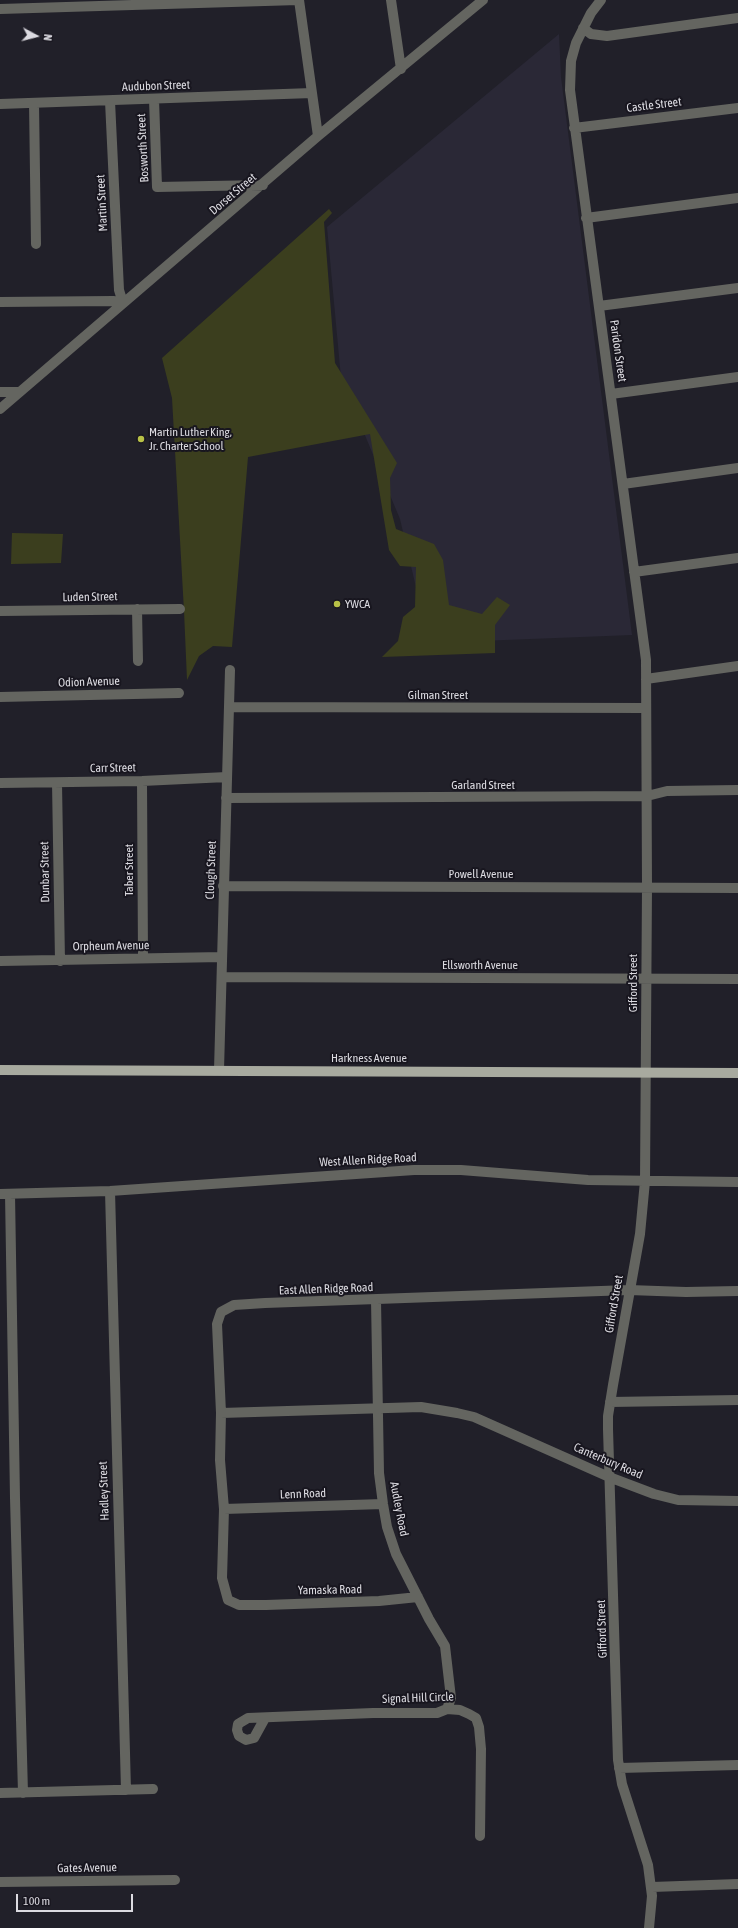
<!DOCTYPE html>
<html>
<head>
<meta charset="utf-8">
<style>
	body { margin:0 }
	#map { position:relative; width:738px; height:1928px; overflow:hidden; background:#212029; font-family:"Asap Condensed",sans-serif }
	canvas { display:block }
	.north { position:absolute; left:16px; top:16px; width:40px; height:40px; -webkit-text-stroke:3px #18161f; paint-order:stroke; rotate:97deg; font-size:11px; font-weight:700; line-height:16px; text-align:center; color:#dcdbe1 }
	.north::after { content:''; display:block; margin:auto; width:14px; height:18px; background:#dcdbe1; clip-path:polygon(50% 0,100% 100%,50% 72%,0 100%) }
	.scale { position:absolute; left:16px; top:1894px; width:117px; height:18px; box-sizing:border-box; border:2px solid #dcdbe1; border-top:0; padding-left:5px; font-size:12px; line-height:14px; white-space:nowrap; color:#dcdbe1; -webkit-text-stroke:3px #18161f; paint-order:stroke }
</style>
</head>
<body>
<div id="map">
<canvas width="738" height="1928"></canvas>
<div class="north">N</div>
<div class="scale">100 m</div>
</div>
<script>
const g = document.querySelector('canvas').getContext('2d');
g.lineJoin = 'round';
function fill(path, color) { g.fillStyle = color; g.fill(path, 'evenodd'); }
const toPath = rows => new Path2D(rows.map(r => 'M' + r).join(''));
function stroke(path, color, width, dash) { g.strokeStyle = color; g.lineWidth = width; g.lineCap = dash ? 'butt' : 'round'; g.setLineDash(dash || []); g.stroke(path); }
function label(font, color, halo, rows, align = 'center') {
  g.font = font + ' "Asap Condensed",sans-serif'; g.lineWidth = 4; g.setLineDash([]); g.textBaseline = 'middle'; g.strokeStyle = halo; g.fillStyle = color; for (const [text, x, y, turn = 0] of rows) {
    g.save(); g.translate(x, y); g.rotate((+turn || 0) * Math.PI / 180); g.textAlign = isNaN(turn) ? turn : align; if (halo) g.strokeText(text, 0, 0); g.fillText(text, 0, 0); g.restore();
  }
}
const built = toPath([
	[559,34,561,77,632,635,429,643,400,519,341,378,327,227]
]);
const green = toPath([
	[329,209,332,213,324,222,335,363,397,463,390,478,391,510,396,529,434,544,443,560,449,605,482,614,497,597,510,605,495,625,495,653,382,657,398,641,403,617,415,607,416,567,400,566,389,550,370,434,248,457,232,647,213,646,199,656,187,680,184,611,172,398,162,358],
	[12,533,63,534,61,563,11,564]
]);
const minor = toPath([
	[299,0,318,136],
	[391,0,401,69],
	[601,0,591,13,576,43,571,61,570,90,646,660,647,887,645,1181,640,1234,613,1385,608,1416,608,1429,618,1760,622,1784,648,1865,652,1896,649,1928],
	[0,9,298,0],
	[583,28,591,34,607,36,738,18],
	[154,99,157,187,263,185],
	[34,103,36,244],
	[0,104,312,93],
	[574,128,738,108],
	[586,218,738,198],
	[0,302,113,301,123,303,119,290,110,101],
	[599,306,738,288],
	[0,392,19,392],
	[611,394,738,377],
	[0,409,318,136,483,0],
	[623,484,738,468],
	[634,572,738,558],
	[137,609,138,661],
	[0,611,180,609],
	[646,679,738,666],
	[0,697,179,693],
	[229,707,646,708],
	[142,781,143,958],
	[0,783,142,781,227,777],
	[57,783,60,961],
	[226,798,647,796,667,791,738,790],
	[223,886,738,888],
	[0,961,222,957],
	[222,977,738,979],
	[219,1070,230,670],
	[110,1191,126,1790],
	[0,1194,110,1191,414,1170,461,1170,588,1180,738,1182],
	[10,1194,15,1498,23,1793],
	[376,1300,379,1473,383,1504,387,1527,396,1554,429,1619,445,1646,451,1698,447,1709],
	[610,1402,738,1400],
	[221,1413,421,1407,457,1413,474,1417,609,1477,654,1494,678,1500,738,1501],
	[224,1509,383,1504],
	[418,1597,379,1601,266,1605,239,1605,228,1600,222,1578,224,1509,220,1460,221,1413,217,1324,221,1312,234,1305,265,1303,629,1290,686,1292,738,1291],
	[265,1718,254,1738,246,1740,239,1736,237,1730,238,1724,248,1718,373,1713,437,1713,447,1709,460,1710,469,1714,476,1718,479,1727,481,1749,480,1836],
	[619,1768,738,1765],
	[0,1793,153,1789],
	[0,1882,175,1880],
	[652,1887,738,1884]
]);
const major = toPath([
	[0,1070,738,1073]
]);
const markers = [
	[141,439,4,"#b8c147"],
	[337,604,4,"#b8c147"]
];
const streetNames = [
	["Audubon Street",156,86,-2],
	["Castle Street",654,105,-7],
	["Bosworth Street",143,148,-93],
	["Dorset Street",233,194,-40],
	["Martin Street",102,203,-93],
	["Paridon Street",618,351,82],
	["Luden Street",90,597,-1],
	["Odion Avenue",89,682,-2],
	["Gilman Street",438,695],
	["Carr Street",113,768,-1],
	["Garland Street",483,785],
	["Taber Street",129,870,-90],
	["Clough Street",211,870,-88],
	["Dunbar Street",45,872,-91],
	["Powell Avenue",481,874],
	["Orpheum Avenue",111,946,-1],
	["Ellsworth Avenue",480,965],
	["Gifford Street",633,983,-90],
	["Harkness Avenue",369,1058],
	["West Allen Ridge Road",368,1160,-3],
	["East Allen Ridge Road",326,1289,-2],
	["Gifford Street",614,1304,-80],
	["Canterbury Road",608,1461,23],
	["Hadley Street",104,1491,-92],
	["Lenn Road",303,1494,-2],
	["Audley Road",399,1509,79],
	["Yamaska Road",330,1590,-1],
	["Gifford Street",602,1629,-92],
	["Signal Hill Circle",418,1698,-2],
	["Gates Avenue",87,1868,-1]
];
const poiNames = [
	["Martin Luther King,",149,432],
	["Jr. Charter School",149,446],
	["YWCA",345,604]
];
fill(built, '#2a2836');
fill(green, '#3b3e1e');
stroke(minor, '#646560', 10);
stroke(major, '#a8aa9f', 10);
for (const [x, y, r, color] of markers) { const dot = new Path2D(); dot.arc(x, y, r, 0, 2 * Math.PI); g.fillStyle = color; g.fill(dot); stroke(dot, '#18161f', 1.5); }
label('12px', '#dcdbe1', '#18161f', streetNames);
label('12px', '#dcdbe1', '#18161f', poiNames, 'left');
</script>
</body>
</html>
